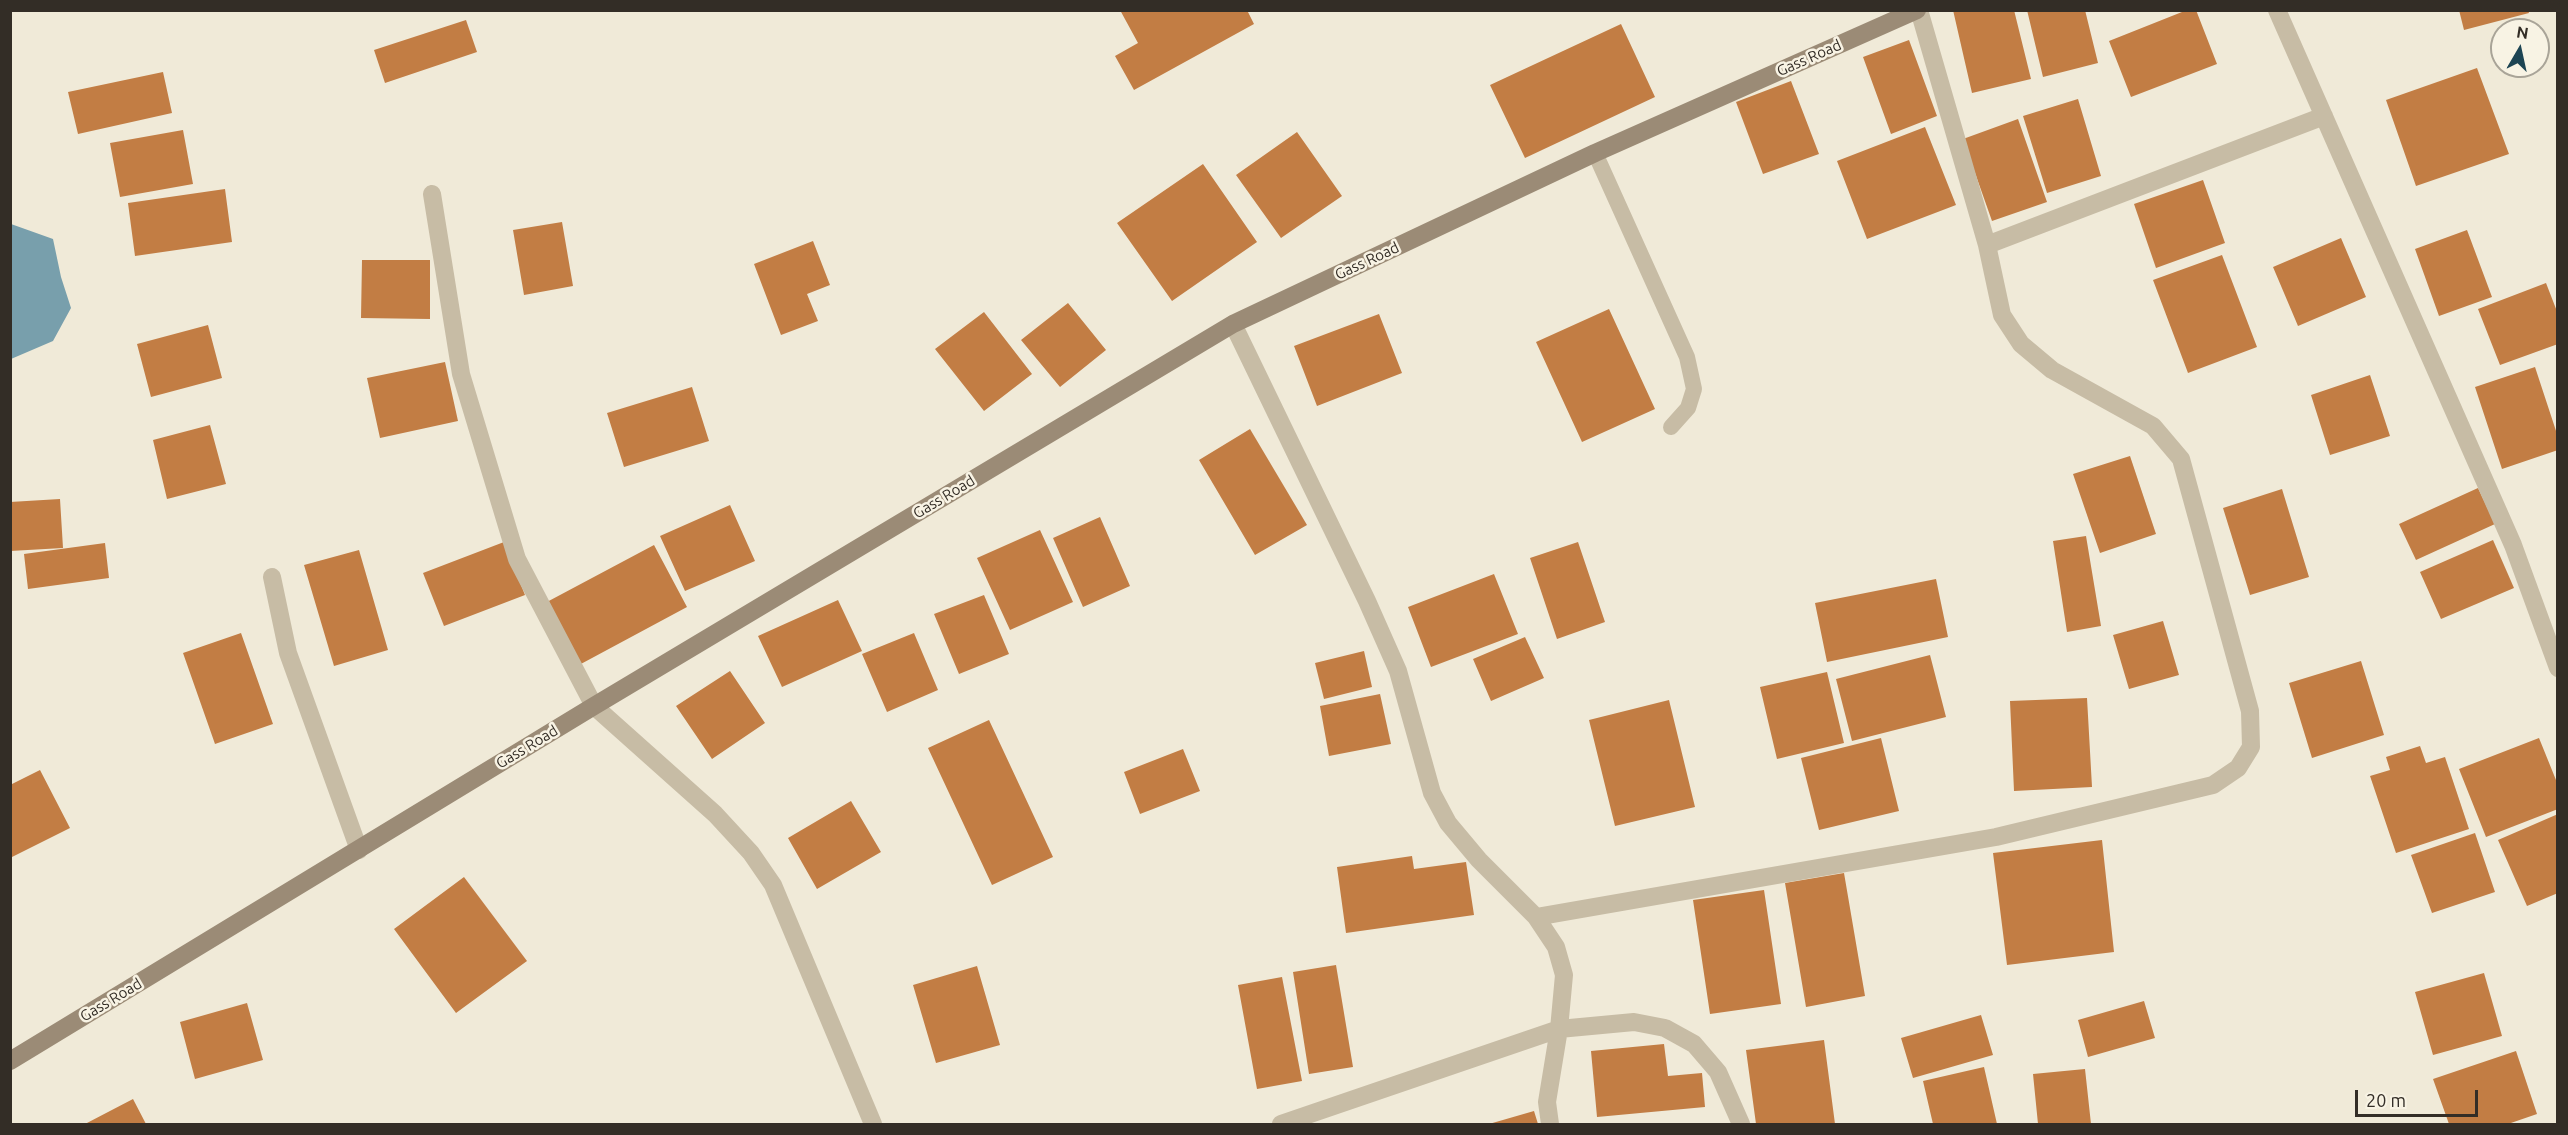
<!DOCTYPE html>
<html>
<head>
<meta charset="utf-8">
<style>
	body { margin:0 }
	#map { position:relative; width:2568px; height:1135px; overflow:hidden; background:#f0ead8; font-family:Ubuntu,sans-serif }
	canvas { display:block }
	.frame { position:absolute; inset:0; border:12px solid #332d26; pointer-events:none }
	.north { position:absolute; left:2490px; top:18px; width:60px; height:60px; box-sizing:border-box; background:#f8f3e4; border:2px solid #a9a498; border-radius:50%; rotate:9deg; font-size:16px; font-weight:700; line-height:24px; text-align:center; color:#332d26 }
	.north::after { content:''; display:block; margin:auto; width:21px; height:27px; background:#1d4453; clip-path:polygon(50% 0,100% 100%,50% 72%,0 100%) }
	.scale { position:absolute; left:2355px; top:1090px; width:123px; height:27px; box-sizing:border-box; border:3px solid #332d26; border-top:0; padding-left:8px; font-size:18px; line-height:21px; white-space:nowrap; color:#332d26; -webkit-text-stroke:4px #f8f3e4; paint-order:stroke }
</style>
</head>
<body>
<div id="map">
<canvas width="2568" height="1135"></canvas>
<div class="frame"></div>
<div class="north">N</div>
<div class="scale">20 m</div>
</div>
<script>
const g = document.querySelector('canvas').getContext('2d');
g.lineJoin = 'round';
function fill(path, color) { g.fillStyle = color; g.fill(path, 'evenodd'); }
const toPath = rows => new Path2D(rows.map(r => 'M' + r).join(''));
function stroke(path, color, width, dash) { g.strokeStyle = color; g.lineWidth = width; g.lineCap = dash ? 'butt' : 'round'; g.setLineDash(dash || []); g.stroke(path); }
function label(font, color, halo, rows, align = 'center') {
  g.font = font + ' Ubuntu,sans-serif'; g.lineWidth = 5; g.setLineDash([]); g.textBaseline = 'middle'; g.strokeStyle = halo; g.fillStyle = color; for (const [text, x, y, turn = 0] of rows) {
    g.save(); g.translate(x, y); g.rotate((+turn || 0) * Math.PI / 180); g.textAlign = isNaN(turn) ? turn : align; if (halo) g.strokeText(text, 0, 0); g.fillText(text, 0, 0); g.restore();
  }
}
const water = toPath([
	[11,224,53,239,61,277,71,308,53,341,11,359]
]);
const building = toPath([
	[1120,10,1247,10,1254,24,1134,90,1115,56,1138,43],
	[1953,10,2014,10,2031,79,1972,93],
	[2027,10,2085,10,2098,63,2043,77],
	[2187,10,2196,10,2217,64,2131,97,2109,41],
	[2459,10,2528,10,2529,13,2464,30],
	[466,20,477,52,385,83,374,50],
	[1621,24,1655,97,1525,158,1490,85],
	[1909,40,1937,116,1891,134,1863,57],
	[2477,68,2509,154,2416,186,2386,100],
	[163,72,172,113,78,134,68,92],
	[1791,81,1819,154,1763,174,1736,102],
	[2078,99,2101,176,2047,193,2023,116],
	[2018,119,2047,202,1992,221,1963,139],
	[1925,127,1956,205,1867,239,1837,161],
	[183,130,193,184,120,197,110,143],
	[1297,132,1342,196,1281,238,1236,175],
	[1203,164,1257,242,1172,301,1117,223],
	[2203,180,2225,243,2156,268,2134,204],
	[225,189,232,242,135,256,128,203],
	[562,222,573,286,524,295,513,230],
	[2467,230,2492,297,2439,316,2415,249],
	[2341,238,2366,297,2298,326,2273,267],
	[813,241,830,285,807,294,818,321,781,335,754,264],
	[2222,255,2257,347,2188,373,2153,280],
	[362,260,430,260,430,319,361,318],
	[2546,283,2558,314,2558,344,2500,365,2478,309],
	[1068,303,1106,350,1060,387,1021,340],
	[1609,309,1655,409,1582,442,1536,342],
	[984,312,1032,374,984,411,935,349],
	[1379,314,1402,373,1317,406,1294,346],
	[208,325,222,378,151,397,137,344],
	[445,362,458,421,380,438,367,378],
	[2535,367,2558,437,2558,450,2502,469,2475,387],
	[2370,375,2390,436,2330,455,2311,395],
	[692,387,709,441,624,467,607,413],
	[210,425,226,484,167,499,153,440],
	[1250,429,1307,525,1255,555,1199,460],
	[2130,456,2156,534,2100,553,2073,474],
	[2478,488,2495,524,2416,560,2399,524],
	[2282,489,2309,577,2250,595,2223,508],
	[60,499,63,548,10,551,10,502],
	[730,505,755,561,685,591,660,536],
	[1100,517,1130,586,1083,607,1053,538],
	[1040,530,1073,602,1010,630,977,558],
	[2086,536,2101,626,2067,632,2053,541],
	[2493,540,2514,588,2441,619,2420,572],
	[504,542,525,595,444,626,423,573],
	[1578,542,1605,622,1557,639,1530,558],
	[105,543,109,578,28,589,24,554],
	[654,545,687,607,579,665,545,603],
	[359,550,388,650,334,666,304,565],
	[1494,574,1518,634,1431,667,1408,607],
	[1936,579,1948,637,1827,662,1815,603],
	[984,595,1009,654,959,674,934,614],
	[838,600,862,651,782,687,758,636],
	[2163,621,2179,675,2129,689,2113,635],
	[241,633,273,724,215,744,183,653],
	[914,633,938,690,887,712,862,654],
	[1525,637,1544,678,1491,701,1473,659],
	[1364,651,1372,687,1324,699,1315,663],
	[1930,655,1946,717,1852,741,1836,679],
	[2361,661,2384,735,2312,758,2289,683],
	[730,671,765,723,712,759,676,706],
	[1827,672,1844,743,1777,759,1760,687],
	[1380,694,1391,744,1329,756,1320,706],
	[2087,698,2092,787,2014,791,2010,701],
	[1669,700,1695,807,1615,826,1589,720],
	[989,720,1053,857,992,885,928,748],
	[1881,738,1899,811,1819,830,1801,758],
	[2539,738,2558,785,2558,809,2486,837,2459,769],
	[2420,746,2426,763,2445,757,2469,829,2396,853,2370,776,2390,770,2386,757],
	[1183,749,1200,791,1140,814,1124,772],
	[40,770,70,828,10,858,10,785],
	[851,801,881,852,817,889,788,838],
	[2558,814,2558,893,2527,906,2498,840],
	[2475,833,2495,892,2432,913,2411,855],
	[2102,840,2114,952,2007,965,1993,853],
	[1412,856,1414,869,1466,862,1474,915,1346,933,1337,867],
	[1844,873,1865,996,1806,1007,1785,883],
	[464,877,527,961,456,1013,394,929],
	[1764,890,1781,1004,1710,1014,1693,900],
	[1336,965,1353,1067,1309,1074,1293,972],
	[977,966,1000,1045,936,1063,913,985],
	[2484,973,2502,1036,2433,1055,2415,992],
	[1282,977,1302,1081,1257,1089,1238,985],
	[2144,1001,2155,1038,2088,1057,2078,1020],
	[247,1003,263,1060,195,1079,180,1022],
	[1981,1015,1993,1055,1913,1078,1901,1038],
	[1824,1040,1835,1124,1756,1124,1746,1050],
	[1664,1044,1668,1076,1702,1073,1705,1107,1597,1117,1591,1051],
	[2516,1051,2537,1114,2508,1124,2449,1124,2433,1079],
	[1984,1067,1997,1124,1933,1124,1923,1081],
	[2085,1069,2091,1124,2038,1124,2033,1074],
	[133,1099,146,1124,85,1124],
	[1534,1111,1538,1124,1489,1124]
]);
const lane = toPath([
	[1595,153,1687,357,1694,389,1688,408,1671,427]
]);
const street = toPath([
	[2277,10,2513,545,2558,668],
	[432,194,461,374,517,559,594,706,715,814,751,853,773,885,873,1124],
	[1987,245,2324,116],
	[1233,324,1367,601,1398,671,1432,793,1448,823,1479,860,1536,917,1556,947,1564,975,1559,1029,1547,1102,1550,1124],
	[272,577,288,653,359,850],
	[1536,917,1996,837,2213,785,2238,768,2251,747,2250,711,2181,459,2153,426,2052,370,2021,344,2002,315,1987,245,1919,10],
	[1281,1124,1559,1029,1634,1022,1665,1028,1694,1044,1718,1072,1741,1124]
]);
const secondary = toPath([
	[10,1061,594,706,1233,324,1595,153,1917,10]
]);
const streetNames = [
	["Gass Road",1809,58,-24],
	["Gass Road",1367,261,-25],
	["Gass Road",944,497,-31],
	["Gass Road",527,747,-31],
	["Gass Road",111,1000,-31]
];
fill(water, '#789fac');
fill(building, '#c27d44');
stroke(lane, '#c7bca5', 16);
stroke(street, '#c7bca5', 18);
stroke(secondary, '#9b8b76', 18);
label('15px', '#332d26', '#f8f3e4', streetNames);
</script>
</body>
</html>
